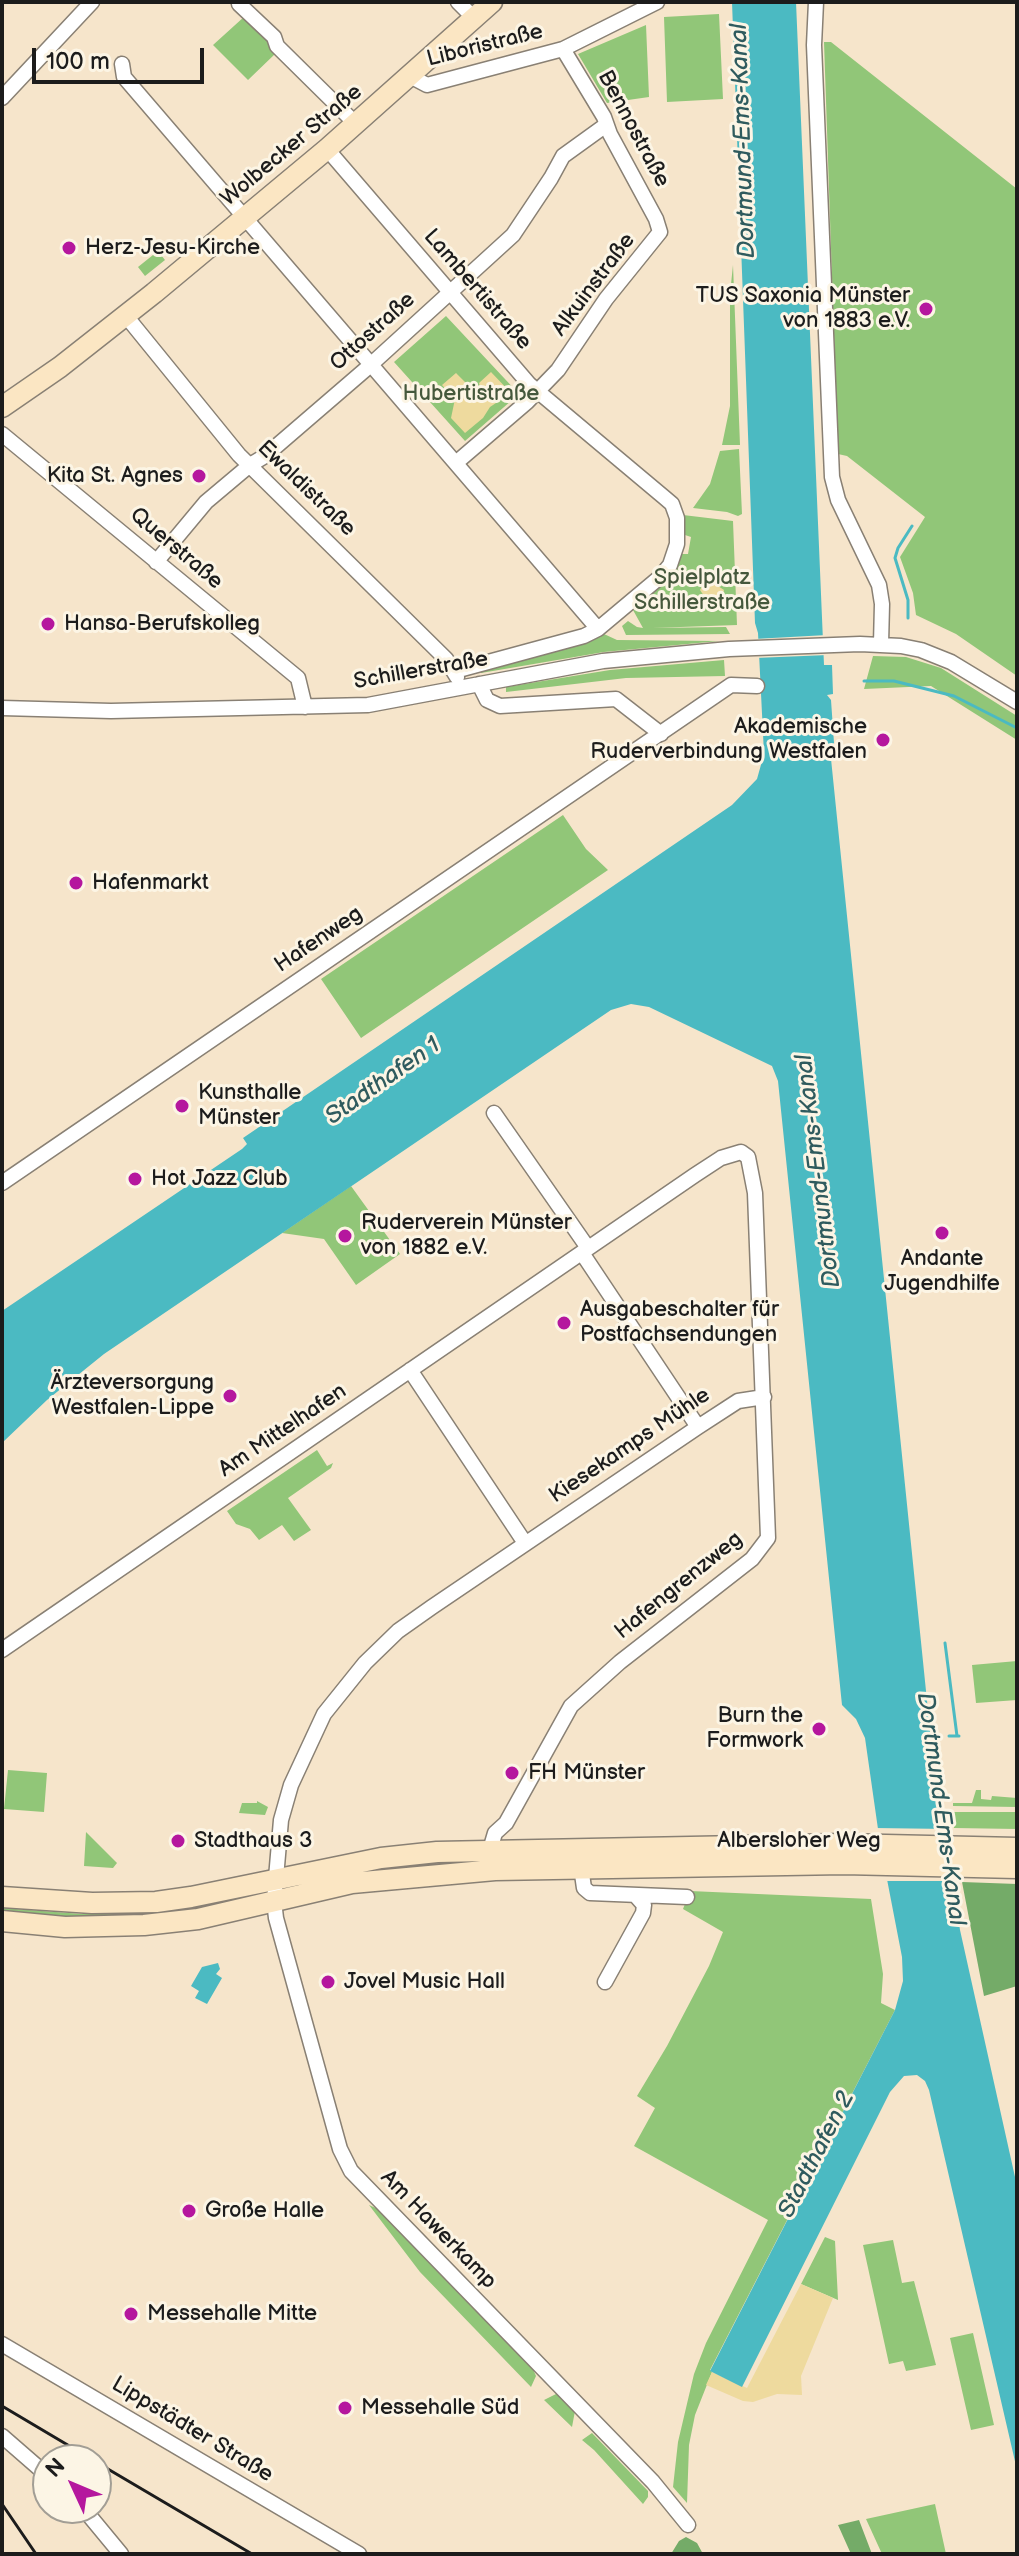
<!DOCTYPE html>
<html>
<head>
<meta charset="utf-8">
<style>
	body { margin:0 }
	#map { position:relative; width:1019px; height:2556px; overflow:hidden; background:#f6e5cb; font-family:"Balsamiq Sans",sans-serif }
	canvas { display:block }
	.frame { position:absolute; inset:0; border:4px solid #1c1c1c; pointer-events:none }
	.north { position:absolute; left:32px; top:2444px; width:80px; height:80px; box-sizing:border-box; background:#fcf5e5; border:2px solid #a29e95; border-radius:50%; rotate:314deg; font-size:22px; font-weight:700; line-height:32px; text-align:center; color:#1c1c1c }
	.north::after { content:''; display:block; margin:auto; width:28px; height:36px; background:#b5179e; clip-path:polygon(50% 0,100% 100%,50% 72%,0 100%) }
	.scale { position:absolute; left:32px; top:48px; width:172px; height:36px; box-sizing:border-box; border:4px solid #1c1c1c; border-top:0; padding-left:10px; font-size:24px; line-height:28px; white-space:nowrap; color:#1c1c1c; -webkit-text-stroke:6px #fcf5e5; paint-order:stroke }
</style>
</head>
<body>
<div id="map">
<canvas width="1019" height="2556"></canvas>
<div class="frame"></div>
<div class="north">N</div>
<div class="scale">100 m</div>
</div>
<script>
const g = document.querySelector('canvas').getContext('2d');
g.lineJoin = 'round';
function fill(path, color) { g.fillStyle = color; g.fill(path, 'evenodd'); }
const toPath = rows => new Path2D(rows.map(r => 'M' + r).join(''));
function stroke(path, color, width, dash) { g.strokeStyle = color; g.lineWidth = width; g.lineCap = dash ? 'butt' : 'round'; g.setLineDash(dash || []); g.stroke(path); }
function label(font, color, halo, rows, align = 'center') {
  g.font = font + ' "Balsamiq Sans",sans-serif'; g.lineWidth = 6; g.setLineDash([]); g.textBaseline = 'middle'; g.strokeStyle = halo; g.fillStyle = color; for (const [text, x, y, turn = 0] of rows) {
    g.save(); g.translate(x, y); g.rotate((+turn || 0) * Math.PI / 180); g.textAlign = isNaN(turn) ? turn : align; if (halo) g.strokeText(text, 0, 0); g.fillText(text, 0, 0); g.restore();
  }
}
const green = toPath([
	[719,14,723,99,667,102,664,17],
	[245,16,262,32,275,54,248,80,213,45],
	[646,25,649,97,607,103,578,54],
	[824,42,831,42,1017,189,1017,676,956,634,916,615,913,593,900,557,925,517,847,456,838,454],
	[158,251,165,260,145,276,138,267],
	[733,265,740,445,722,445,730,406,730,294],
	[446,316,519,394,465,441,394,362],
	[739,449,742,514,738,516,727,512,693,508,710,484,720,451],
	[683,515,733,521,737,625,652,628,726,627,730,634,626,635,622,626,628,621,637,627,643,628,633,610,667,580,677,565,682,554,688,554,691,537,685,535],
	[604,634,617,640,719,641,604,652,481,673,481,671,576,646],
	[873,656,906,657,941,668,1017,716,1017,740,931,686,864,689],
	[724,660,725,676,626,678,506,692,506,687,610,670],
	[563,815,586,849,608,870,361,1038,321,979],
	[351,1186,400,1254,356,1285,324,1239,282,1233],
	[317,1450,327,1466,333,1463,331,1468,288,1498,311,1530,294,1541,282,1525,259,1540,250,1529,236,1524,227,1511],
	[1017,1661,1017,1700,976,1703,972,1665],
	[8,1770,47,1773,44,1812,4,1809],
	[976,1790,981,1790,981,1799,991,1800,992,1796,1017,1798,1017,1807,953,1806,953,1803,972,1803],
	[257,1801,268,1807,265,1815,239,1813,242,1803,257,1803],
	[954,1812,1017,1812,1017,1829,954,1828,952,1816],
	[86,1832,117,1863,113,1868,84,1866],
	[690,1891,871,1899,883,1974,881,2003,895,2010,710,2370,712,2372,695,2415,689,2445,687,2503,673,2487,678,2442,694,2374,706,2343,768,2220,634,2146,655,2108,637,2096,667,2046,709,1966,723,1932,683,1909],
	[235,1894,237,1899,208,1905,83,1919,2,1914,2,1908,82,1914],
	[369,2205,380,2210,532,2367,536,2376,531,2387,420,2272],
	[825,2237,835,2241,838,2300,801,2284],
	[893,2240,902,2283,914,2281,936,2365,906,2371,903,2361,889,2364,863,2245],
	[973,2333,994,2425,971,2430,950,2338],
	[558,2393,575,2411,572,2427,544,2400],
	[592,2433,648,2491,648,2497,643,2504,594,2450,582,2440],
	[935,2504,946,2554,882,2554,866,2519]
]);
const forest = toPath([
	[962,1882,1017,1884,1017,1986,984,1996],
	[859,2520,872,2554,851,2554,838,2525],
	[686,2537,697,2543,703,2554,671,2554,679,2541]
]);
const sand = toPath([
	[491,372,511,393,490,407,483,418,465,433,451,418,455,399,442,385,456,373,469,386,464,390,466,395,481,400,483,397,479,383],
	[711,575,719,576,718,586,724,590,722,596,714,599,704,596,700,590,707,577],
	[801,2284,833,2298,801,2376,802,2395,777,2394,753,2402,743,2401,706,2385,712,2372,747,2388]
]);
const water = toPath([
	[732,2,796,2,824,665,832,665,833,694,827,695,831,700,834,743,830,749,931,1740,960,1930,1017,2186,1017,2470,929,2090,925,2081,917,2075,904,2076,890,2092,742,2387,710,2371,895,2010,903,1981,902,1957,880,1843,865,1738,856,1719,842,1705,778,1081,772,1066,649,1007,631,1004,611,1010,104,1354,47,1400,2,1443,2,1311,242,1149,247,1144,243,1138,732,805,757,779,764,754,758,633,755,623],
	[218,1963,220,1969,216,1974,222,1978,207,2004,195,1998,199,1991,191,1986,202,1967]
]);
const pier = toPath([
	[827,635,828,655,755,658,754,639],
	[874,1828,949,1829,957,1881,884,1881]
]);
const stream = toPath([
	[908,618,908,600,895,558,898,548,912,526],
	[864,681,894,681,954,696,1017,728],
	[945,1643,957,1736],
	[949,1736,959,1736]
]);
const minor = toPath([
	[458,2,474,18],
	[816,2,814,45,832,477,838,500,879,585,882,604,881,644],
	[239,4,274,37,277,46,356,124],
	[122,64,124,77,598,629],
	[410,76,427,85,563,49,657,2],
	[2,98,92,2],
	[327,149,529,384,665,498,672,504,677,518,677,544,670,565,660,577,598,629,584,636,455,671],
	[126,316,239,455,446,659,457,677],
	[2,434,298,678,305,707],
	[457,462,527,402,558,370,606,299,660,232,656,219,610,134,604,117,563,49],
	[156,562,206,502,250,465,265,456,366,369,513,235,551,178,563,156,606,125],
	[479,684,487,700,500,706,616,699,661,734],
	[2,708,111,711,368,705,603,661,729,649,860,644,901,646,921,650,951,662,1017,702],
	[494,1113,588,1248],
	[2,1183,731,685,757,686],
	[582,1253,698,1427],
	[410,1370,525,1543],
	[2,1650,695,1175,721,1158,741,1152,748,1157,755,1193,768,1538,752,1559,620,1662,571,1706,506,1823,495,1833,490,1850,491,1856],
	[581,1867,584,1888,590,1893,687,1897],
	[605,1982,643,1913,644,1905,636,1896],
	[2,2344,359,2554],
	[2,2436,48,2476],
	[83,2508,121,2554],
	[688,2525,653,2482,351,2171,340,2149,276,1918,274,1901,281,1820,291,1785,324,1714,365,1663,398,1631,432,1607,698,1427,738,1401,764,1397]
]);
const secondary = toPath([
	[2,407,60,367,154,293,327,149,492,2],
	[2,1897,92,1903,156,1902,191,1897,381,1858,437,1852,842,1844,1017,1848],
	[2,1921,65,1927,144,1925,198,1919,352,1883,495,1870,844,1864,1017,1868]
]);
const rail = toPath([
	[2,2406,93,2460],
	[96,2462,252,2554],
	[2,2504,36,2554]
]);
const markers = [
	[69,248,8,"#b5179e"],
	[926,309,8,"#b5179e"],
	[199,476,8,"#b5179e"],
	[48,624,8,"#b5179e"],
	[883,740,8,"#b5179e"],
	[76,883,8,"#b5179e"],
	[182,1106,8,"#b5179e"],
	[135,1179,8,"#b5179e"],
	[942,1233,8,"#b5179e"],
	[345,1236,8,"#b5179e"],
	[564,1323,8,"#b5179e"],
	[230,1396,8,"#b5179e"],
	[819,1729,8,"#b5179e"],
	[512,1773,8,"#b5179e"],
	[178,1841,8,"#b5179e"],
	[328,1982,8,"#b5179e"],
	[189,2211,8,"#b5179e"],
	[131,2314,8,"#b5179e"],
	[345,2408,8,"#b5179e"]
];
const streetNames = [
	["Liboristraße",485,46,-14],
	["Bennostraße",633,129,62],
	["Wolbecker Straße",292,146,-40],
	["Alkuinstraße",594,285,-53],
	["Lambertistraße",477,290,49],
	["Ottostraße",373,332,-42],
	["Ewaldistraße",306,489,44],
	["Querstraße",176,549,40],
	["Schillerstraße",421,671,-10],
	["Hafenweg",319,940,-34],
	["Am Mittelhafen",283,1431,-34],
	["Kiesekamps Mühle",630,1446,-34],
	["Hafengrenzweg",679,1586,-39],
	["Albersloher Weg",799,1841],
	["Am Hawerkamp",438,2230,46],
	["Lippstädter Straße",192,2430,31]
];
const poiNames = [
	["Herz-Jesu-Kirche",85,248],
	["TUS Saxonia Münster",910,296,"right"],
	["von 1883 e.V.",910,321,"right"],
	["Kita St. Agnes",183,476,"right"],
	["Hansa-Berufskolleg",64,624],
	["Akademische",867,727,"right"],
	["Ruderverbindung Westfalen",867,752,"right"],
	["Hafenmarkt",92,883],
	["Kunsthalle",198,1093],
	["Münster",198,1118],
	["Hot Jazz Club",151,1179],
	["Ruderverein Münster",361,1223],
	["von 1882 e.V.",361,1248],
	["Andante",942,1259,"center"],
	["Jugendhilfe",942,1284,"center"],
	["Ausgabeschalter für",580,1310],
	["Postfachsendungen",580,1335],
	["Ärzteversorgung",214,1383,"right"],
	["Westfalen-Lippe",214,1408,"right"],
	["Burn the",803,1716,"right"],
	["Formwork",803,1741,"right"],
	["FH Münster",528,1773],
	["Stadthaus 3",194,1841],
	["Jovel Music Hall",344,1982],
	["Große Halle",205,2211],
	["Messehalle Mitte",147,2314],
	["Messehalle Süd",361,2408]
];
const parkNames = [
	["Hubertistraße",471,394],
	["Spielplatz",702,578],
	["Schillerstraße",702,603]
];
const waterNames = [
	["Dortmund-Ems-Kanal",744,141,-92],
	["Stadthafen 1",383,1082,-35],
	["Dortmund-Ems-Kanal",819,1171,-97],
	["Dortmund-Ems-Kanal",940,1809,82],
	["Stadthafen 2",817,2155,-63]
];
fill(green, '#91c678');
fill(forest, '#74ab68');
fill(sand, '#eeda9e');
fill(water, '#4bbac2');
fill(pier, '#f6e5cb');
stroke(stream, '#4bbac2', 3);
stroke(minor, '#898074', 17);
stroke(secondary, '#898074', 23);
stroke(minor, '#fff', 14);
stroke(secondary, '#fbe6c3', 20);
stroke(rail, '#1c1c1c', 3);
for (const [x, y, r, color] of markers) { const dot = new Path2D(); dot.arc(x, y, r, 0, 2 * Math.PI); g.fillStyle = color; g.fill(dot); stroke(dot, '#fcf5e5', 3); }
label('22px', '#1c1c1c', '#fcf5e5', streetNames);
label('22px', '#1c1c1c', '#fcf5e5', poiNames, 'left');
label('22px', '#45583c', '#fcf5e5', parkNames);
label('italic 24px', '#2f5b5e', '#fcf5e5', waterNames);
</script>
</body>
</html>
